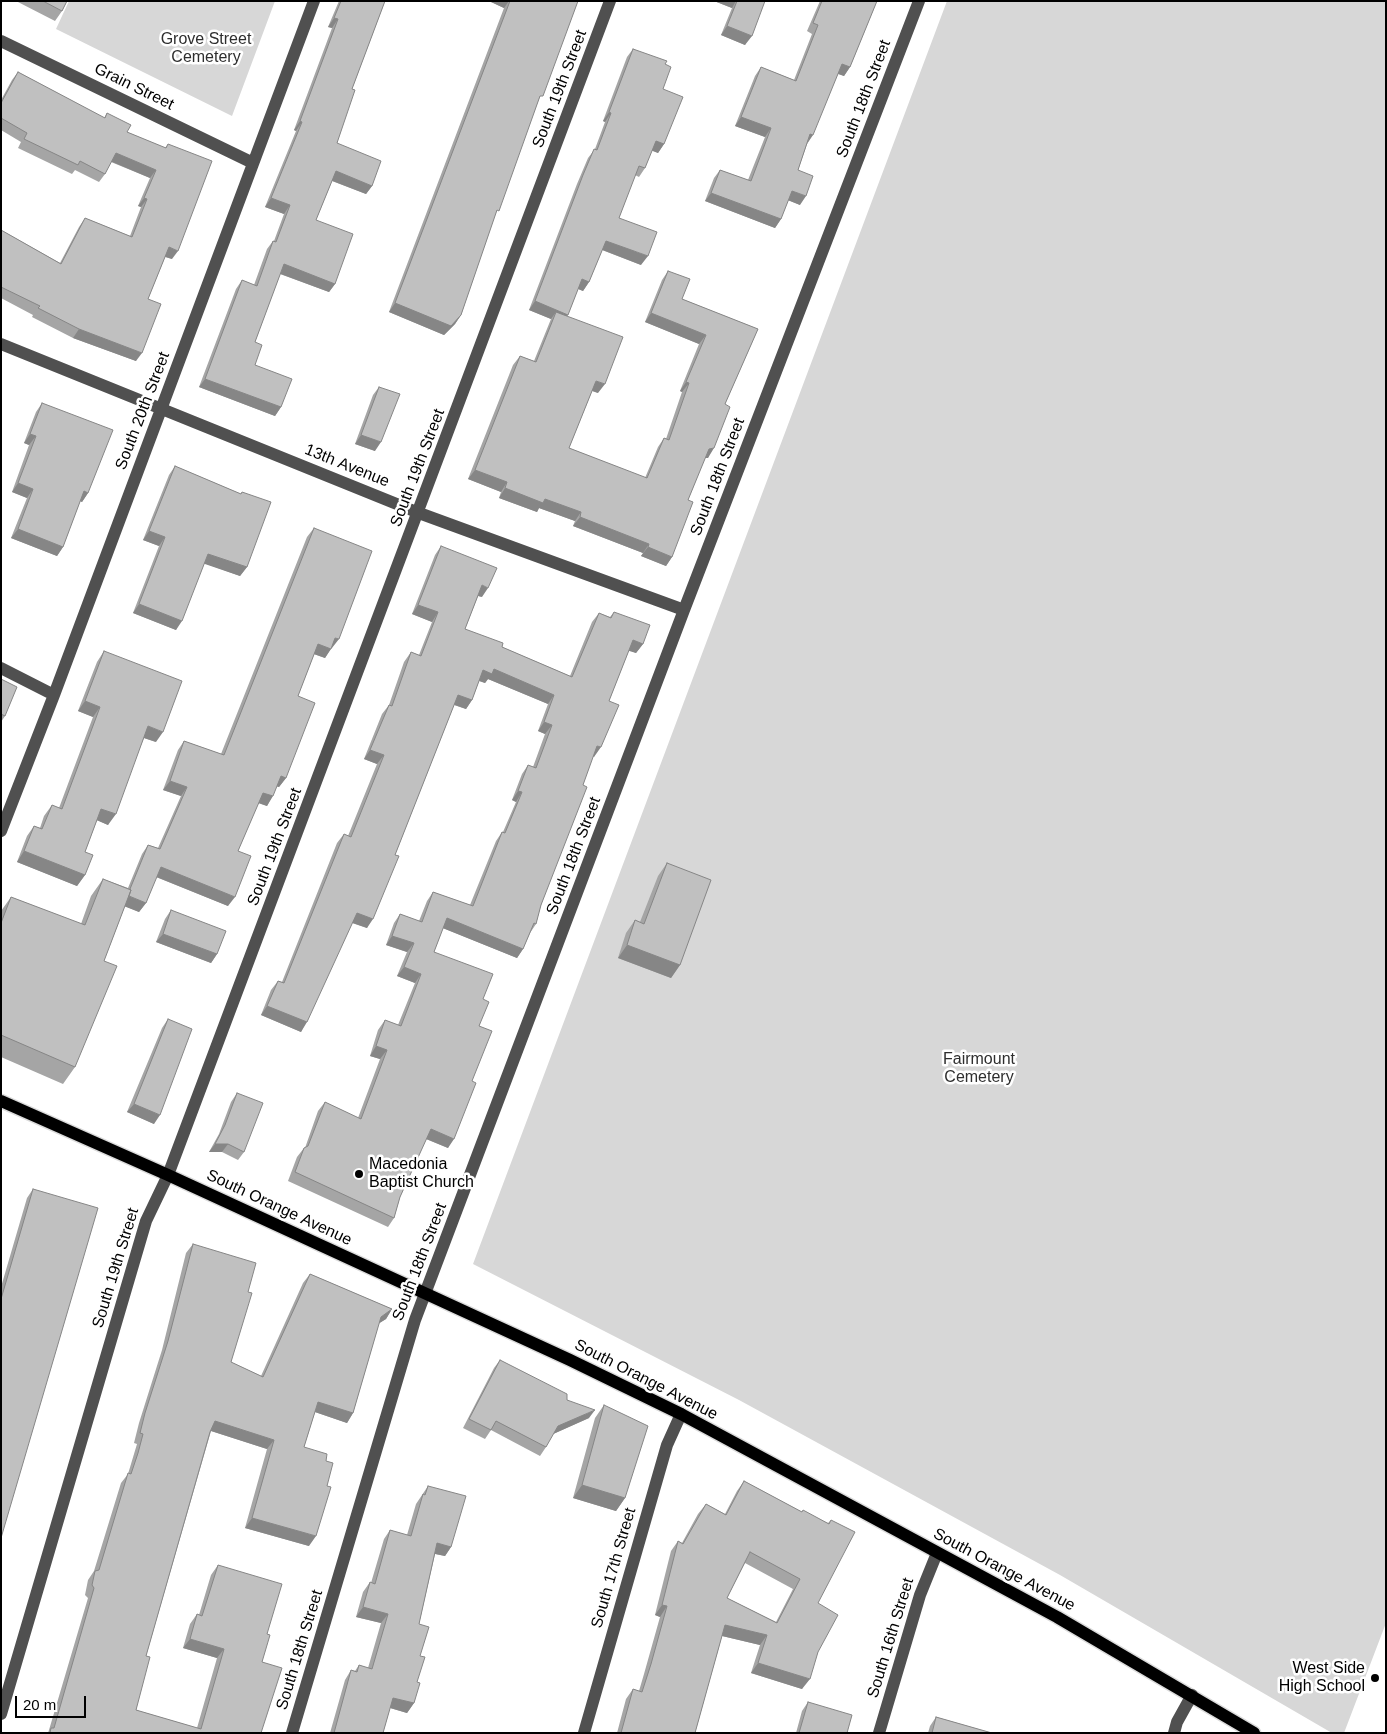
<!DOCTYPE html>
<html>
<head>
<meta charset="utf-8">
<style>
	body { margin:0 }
	#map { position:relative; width:1387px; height:1734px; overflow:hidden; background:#fff; font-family:Helvetica,sans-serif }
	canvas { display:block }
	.frame { position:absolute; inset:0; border:2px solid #000; pointer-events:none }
	.scale { position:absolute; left:15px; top:1696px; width:71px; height:22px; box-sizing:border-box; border:2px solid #000; border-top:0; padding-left:6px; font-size:15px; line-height:18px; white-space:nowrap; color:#000; -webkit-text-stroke:4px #fff; paint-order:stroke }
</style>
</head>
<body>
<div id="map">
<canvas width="1387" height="1734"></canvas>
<div class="frame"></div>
<div class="scale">20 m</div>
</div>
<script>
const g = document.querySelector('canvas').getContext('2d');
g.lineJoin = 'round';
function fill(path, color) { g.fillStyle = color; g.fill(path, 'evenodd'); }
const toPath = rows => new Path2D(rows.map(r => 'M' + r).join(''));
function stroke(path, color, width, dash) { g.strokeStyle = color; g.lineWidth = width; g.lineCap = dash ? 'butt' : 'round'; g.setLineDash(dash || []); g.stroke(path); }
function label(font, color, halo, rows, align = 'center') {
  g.font = font + ' Helvetica,sans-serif'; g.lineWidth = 5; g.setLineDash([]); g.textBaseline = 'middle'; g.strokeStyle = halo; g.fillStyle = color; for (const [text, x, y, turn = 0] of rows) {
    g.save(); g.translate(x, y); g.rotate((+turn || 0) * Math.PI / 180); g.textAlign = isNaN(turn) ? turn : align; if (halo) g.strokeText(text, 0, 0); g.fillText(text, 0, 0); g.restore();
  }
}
const green = toPath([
	[69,1,275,1,232,116,56,29],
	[947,1,1386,1,1386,1623,1344,1733,1332,1733,1060,1575,739,1400,473,1264]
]);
const minor = toPath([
	[1,41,253,163],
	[1,344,419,513,684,610],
	[1,668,54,695],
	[1,831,54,695,314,1],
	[1,1714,146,1221,168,1175,610,1],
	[292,1733,415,1320,684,610,919,1],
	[584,1733,667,1445,681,1414],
	[879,1733,920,1595,937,1553],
	[1174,1733,1177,1722,1192,1695]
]);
const major = toPath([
	[1,1101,168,1175,570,1360,681,1414,1057,1617,1254,1733]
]);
const wall = toPath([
	[16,1,67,1,62,11,55,21],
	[339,1,385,1,352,89,337,143,372,186,366,194,332,181,316,220,335,284,329,292,280,274,255,342,255,365,281,407,275,416,199,387,236,289,242,280,254,285,267,249,273,241,274,241,284,214,265,207,296,131,294,130,332,28,328,27],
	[491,1,578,1,537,104,494,218,461,315,455,324,444,335,389,312,504,8,491,2],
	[714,1,765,1,745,45,721,35,732,8],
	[820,1,877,1,850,67,844,76,838,74,807,144,798,170,800,205,788,200,781,219,775,228,705,201,714,178,720,170,748,180,765,137,735,126,755,76,761,67,794,80,812,34,807,31],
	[633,49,665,64,663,89,664,144,658,153,652,150,645,168,639,177,635,175,619,218,641,265,602,250,589,282,583,291,578,289,567,316,598,393,592,391,569,448,645,478,658,447,664,438,666,439,682,392,680,391,699,344,645,322,662,280,668,271,682,299,758,329,725,404,708,458,705,458,688,500,672,557,666,566,641,556,643,553,573,526,575,521,539,508,537,512,499,498,501,492,468,479,513,365,520,356,534,361,551,319,529,310,577,184,588,158,595,149,605,122,603,121,627,57],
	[18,72,104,118,107,113,127,132,165,148,168,144,172,259,165,257,148,299,136,361,73,338,32,317,33,315,1,298,1,230,60,263,79,227,85,218,130,236,141,207,138,206,150,178,111,162,105,174,99,182,75,170,72,174,18,148,21,142,1,130,1,100,12,80],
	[379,387,375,451,355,444,373,395],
	[42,403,88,493,82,502,80,501,63,547,57,556,11,538,27,498,12,492,29,445,24,443,36,412],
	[175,466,241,494,242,492,247,567,240,576,204,563,176,630,133,613,159,546,143,540,169,475],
	[314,528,332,648,331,648,325,658,314,654,298,696,286,778,279,787,277,786,267,806,258,803,238,851,228,906,156,877,146,903,139,912,125,906,104,961,75,1067,63,1084,1,1057,1,911,11,897,81,924,91,896,103,879,128,888,142,854,148,845,158,848,181,796,163,790,178,750,184,741,221,754,307,537],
	[441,546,482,597,478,596,465,629,502,647,570,676,592,622,599,613,610,617,614,612,643,644,636,653,629,650,609,701,594,757,593,756,541,905,536,924,530,933,523,949,517,958,443,928,434,952,483,999,472,1081,448,1148,426,1139,400,1197,394,1218,388,1227,288,1181,297,1157,304,1148,305,1148,318,1111,325,1102,358,1118,380,1059,370,1056,378,1030,385,1020,398,1025,415,983,397,976,407,952,386,945,394,923,400,914,419,921,427,901,433,892,470,905,496,841,502,832,503,832,516,802,512,800,522,774,528,765,533,767,545,734,538,731,548,704,488,679,485,683,479,681,472,700,466,709,454,705,395,855,367,928,352,923,301,1032,261,1015,271,990,278,981,282,982,337,843,344,834,348,836,377,764,364,759,382,714,389,705,404,662,411,652,419,655,432,622,412,614,435,555],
	[104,651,156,742,144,738,108,825,97,820,85,852,85,875,77,886,17,862,27,836,34,826,40,828,44,816,52,805,59,808,93,717,78,711,97,662],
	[1,679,5,716,1,722],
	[667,863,680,965,671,978,618,958,626,933,635,920,640,922,658,876],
	[171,910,217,954,211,963,156,942,165,919],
	[168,1019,154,1124,127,1112,162,1028],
	[237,1093,244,1152,238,1160,222,1152,209,1152,219,1134,231,1102],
	[33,1189,1,1538,1,1287,27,1198],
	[193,1244,248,1292,231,1362,261,1376,303,1283,310,1274,392,1309,386,1319,379,1323,353,1413,347,1423,315,1412,304,1447,309,1546,245,1528,267,1449,211,1431,146,1656,136,1710,197,1728,217,1658,183,1648,190,1624,197,1614,199,1615,211,1575,218,1565,267,1634,262,1662,261,1733,48,1733,49,1730,88,1598,85,1595,88,1580,94,1571,121,1483,128,1474,137,1444,134,1443,139,1423,162,1350,186,1253],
	[500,1360,567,1400,589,1418,553,1434,546,1447,540,1456,491,1430,485,1439,463,1428,494,1368],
	[604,1405,625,1498,616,1511,573,1498,595,1418],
	[744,1481,802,1512,828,1523,831,1520,818,1603,818,1652,802,1689,751,1673,760,1645,722,1636,695,1733,617,1733,626,1699,633,1689,639,1691,644,1674,660,1617,655,1615,671,1551,678,1541,682,1543,698,1514,706,1504,725,1514,737,1491],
	[745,1563,793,1589,776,1622,727,1598],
	[428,1486,451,1547,445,1556,435,1554,419,1624,420,1656,414,1703,407,1713,390,1708,383,1733,330,1733,345,1680,351,1670,355,1671,359,1665,368,1668,381,1623,356,1617,363,1592,370,1582,371,1583,384,1539,390,1530,407,1535,416,1504],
	[808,1702,847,1733,796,1733,802,1711],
	[936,1717,992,1733,928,1733,930,1726]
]);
const shadedWall = toPath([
	[491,1,509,1,504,8,491,2],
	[714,1,736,1,732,8],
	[334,18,338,19,332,28,328,27],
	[727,26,752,36,745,45,721,35],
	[842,64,850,67,844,76,836,73],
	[609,112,611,113,605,122,603,121],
	[741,117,771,128,765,137,735,126],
	[300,121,302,122,296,131,294,130],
	[810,134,813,135,807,144],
	[656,141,664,144,658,153,650,150],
	[116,153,156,170,150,178,110,161],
	[336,171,372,186,366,194,330,180],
	[792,191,806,196,800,205,785,199],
	[711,193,781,219,775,228,705,201],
	[144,198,147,199,141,207,138,206],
	[271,198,290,205,284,214,265,207],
	[606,241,648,256,641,265,600,249],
	[169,247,178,251,172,259,163,256],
	[284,264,335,284,329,292,278,273],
	[582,279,589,282,583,291,576,288],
	[535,301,568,315,562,323,556,312,551,319,529,310],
	[395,303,461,315,455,324,444,335,389,312],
	[651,313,706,335,699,344,645,322],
	[79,329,142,353,136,361,73,338],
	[205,379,281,407,275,416,199,387],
	[596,381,605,384,598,393,590,390],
	[686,382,689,383,682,392,680,391],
	[30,434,36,436,29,445,24,443],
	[361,435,381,442,375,451,355,444],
	[714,448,708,458,703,458,709,449],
	[475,470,507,482,501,492,468,479],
	[18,483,33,489,27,498,12,492],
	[505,488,545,499,581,512,575,521,539,508,537,512,499,498],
	[84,491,88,493,82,502,78,500],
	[580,517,649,544,643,553,573,526],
	[18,529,63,547,57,556,11,538],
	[149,531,165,537,159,546,143,540],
	[648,547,672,557,666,566,641,556],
	[208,554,247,567,240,576,202,563],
	[482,585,488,588,482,597,475,595],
	[139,604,182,621,176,630,133,613],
	[418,605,438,612,432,622,412,614],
	[335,638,339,639,332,648,329,647],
	[633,640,643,644,636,653,626,650],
	[318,644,331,649,325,658,311,653],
	[494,669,554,695,548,704,488,679,485,683,477,680,483,670],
	[458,695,472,700,466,709,452,704],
	[85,701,100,707,93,717,78,711],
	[544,722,552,725,545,734,538,731],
	[148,726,163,732,156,742,141,737],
	[597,746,601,747,594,757,590,755],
	[370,750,384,755,377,764,364,759],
	[281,776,286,778,279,787,275,786],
	[170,781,187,787,181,796,163,790],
	[518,791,522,792,516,802,512,800],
	[263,793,273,796,267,806,256,802],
	[101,809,116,814,108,825,94,819],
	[24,851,85,875,77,886,17,862],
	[161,867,235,897,228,906,154,876],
	[128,896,146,903,139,912,121,905],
	[357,913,373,919,367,928,350,922],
	[447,918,523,949,517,958,440,927],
	[163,934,217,954,211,963,156,942],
	[392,936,414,943,407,952,386,945],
	[627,945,680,965,671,978,618,958],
	[404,967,421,974,415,983,397,976],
	[267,1006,307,1022,301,1032,261,1015],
	[376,1046,387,1050,380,1059,370,1056],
	[134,1104,160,1115,154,1124,127,1112],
	[431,1129,454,1139,448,1148,424,1138],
	[215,1144,228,1144,222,1152,209,1152],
	[392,1309,386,1319,375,1326,381,1317],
	[318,1402,353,1413,347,1423,312,1411],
	[595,1410,589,1418,551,1435,558,1426],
	[215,1421,274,1440,267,1449,208,1430],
	[582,1485,625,1498,616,1511,573,1498],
	[252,1518,316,1536,309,1546,245,1528],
	[437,1543,451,1547,445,1556,431,1553],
	[662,1605,667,1606,660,1617,655,1615],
	[363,1607,388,1614,381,1623,356,1617],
	[725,1625,767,1635,760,1645,718,1635],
	[190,1639,224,1649,217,1658,183,1648],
	[758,1663,810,1679,802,1689,751,1673],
	[393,1698,414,1703,407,1713,387,1707]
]);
const building = toPath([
	[43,1,67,1,62,11,43,1],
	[341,1,385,1,352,89,355,90,337,143,381,161,372,186,336,171,316,220,353,234,335,284,284,264,255,342,262,345,255,365,292,379,281,407,205,379,242,280,257,286,273,241,276,242,290,205,271,198,302,122,300,121,338,19,334,18,341,1],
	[510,1,578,1,543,96,540,96,499,211,497,210,461,315,451,326,395,303,510,1],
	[737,1,765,1,752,36,727,26,737,1],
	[822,1,877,1,850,67,842,64,813,135,810,134,798,170,813,176,806,196,792,191,781,219,711,193,720,170,751,181,771,128,741,117,761,67,796,81,818,25,813,23,822,1],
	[633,49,667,61,665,64,671,67,663,89,683,97,664,144,656,141,645,168,639,166,619,218,657,232,648,256,606,241,589,282,582,279,568,315,535,301,583,175,594,149,597,150,611,113,609,112,633,49],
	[18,72,105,118,107,113,131,125,127,132,166,148,168,144,212,161,178,251,169,247,148,299,161,304,142,353,79,329,38,308,40,306,1,287,1,230,61,264,85,218,132,237,147,199,144,198,156,170,116,153,105,174,80,161,78,165,24,139,27,133,1,118,1,103,18,72],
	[668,271,690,279,682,299,758,329,725,404,730,407,714,448,709,449,688,500,693,502,672,557,648,547,649,544,580,517,581,512,545,499,543,503,505,488,507,482,475,470,520,356,536,362,556,312,623,337,605,384,596,381,569,448,647,478,664,438,669,440,689,383,686,382,706,335,651,313,668,271],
	[379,387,400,394,381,442,361,435,379,387],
	[42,403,113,430,88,493,84,491,63,547,18,529,33,489,18,483,36,436,30,434,42,403],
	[175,466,241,494,242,492,271,502,247,567,208,554,182,621,139,604,165,537,149,531,175,466],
	[314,528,372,551,339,639,335,638,331,649,318,644,298,696,315,703,286,778,281,776,273,796,263,793,238,851,251,856,235,897,161,867,146,903,129,896,131,890,130,889,148,845,160,849,187,787,170,781,184,741,224,755,314,528],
	[441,546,497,568,488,588,482,585,465,629,503,643,502,647,572,677,599,613,611,618,614,612,650,625,643,644,633,640,609,701,619,705,601,747,597,746,583,785,587,787,541,905,536,924,534,923,523,949,447,918,434,952,493,974,483,999,489,1002,479,1026,492,1031,472,1081,476,1083,454,1139,431,1129,400,1197,394,1218,295,1172,304,1148,308,1146,325,1102,361,1119,387,1050,376,1046,385,1020,401,1026,421,974,404,967,414,943,392,936,400,914,422,922,433,892,473,906,502,832,505,833,522,792,518,791,528,765,536,768,552,725,544,722,554,695,494,669,492,674,483,670,472,700,458,695,395,855,399,856,373,919,357,913,307,1022,267,1006,278,981,284,983,344,834,351,837,384,755,370,750,389,705,392,706,411,652,421,656,438,612,418,605,441,546],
	[104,651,182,681,163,732,148,726,116,814,101,809,85,852,93,855,85,875,24,851,34,826,42,829,52,805,62,809,100,707,85,701,104,651],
	[1,679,17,687,5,716,1,714,1,679],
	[667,863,711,880,680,965,627,945,635,920,644,924,667,863],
	[103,879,131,890,104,961,117,966,75,1067,1,1035,1,923,11,897,85,925,103,879],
	[171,910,226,931,217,954,163,934,171,910],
	[168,1019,192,1029,160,1115,134,1104,168,1019],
	[237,1093,263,1103,244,1152,228,1144,215,1144,225,1125,237,1093],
	[33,1189,98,1208,1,1538,1,1299,33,1189],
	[193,1244,256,1263,248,1292,252,1293,231,1362,263,1377,310,1274,392,1309,381,1317,353,1413,318,1402,304,1447,327,1454,326,1461,333,1463,327,1486,331,1487,316,1536,252,1518,274,1440,215,1421,210,1432,146,1656,150,1657,136,1710,201,1729,224,1649,190,1639,197,1614,202,1616,218,1565,282,1584,267,1634,270,1635,262,1662,282,1668,261,1733,50,1733,51,1728,54,1728,94,1588,92,1585,95,1571,99,1570,128,1473,131,1474,138,1453,143,1434,140,1433,145,1413,168,1341,193,1244],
	[500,1360,567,1394,567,1400,595,1410,558,1426,546,1447,496,1421,491,1430,469,1419,500,1360],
	[604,1405,648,1426,625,1498,582,1485,604,1405],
	[744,1481,802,1512,803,1510,829,1524,831,1520,855,1532,818,1603,838,1615,818,1652,810,1679,758,1663,767,1635,725,1625,695,1733,621,1733,633,1689,642,1692,651,1664,667,1606,662,1605,678,1541,683,1544,706,1504,726,1515,744,1481],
	[750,1552,800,1579,777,1623,727,1598,750,1552],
	[428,1486,466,1496,451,1547,437,1543,419,1624,429,1627,420,1656,425,1657,417,1682,420,1683,414,1703,393,1698,383,1733,334,1733,351,1670,357,1672,359,1665,372,1669,388,1614,363,1607,370,1582,375,1584,390,1530,411,1536,423,1494,425,1495,428,1486],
	[808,1702,852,1715,847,1733,799,1733,808,1702],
	[936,1717,992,1733,932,1733,936,1717]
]);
const markers = [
	[359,1174,5,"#000"],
	[1375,1678,5,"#000"]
];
const parkNames = [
	["Grove Street",206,40],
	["Cemetery",206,58],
	["Fairmount",979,1060],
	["Cemetery",979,1078]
];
const streetNames = [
	["Grain Street",134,87,26],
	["South 19th Street",560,89,-69],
	["South 18th Street",864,99,-69],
	["South 20th Street",143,411,-69],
	["13th Avenue",347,466,22],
	["South 19th Street",418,468,-69],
	["South 18th Street",718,477,-69],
	["South 19th Street",275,847,-69],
	["South 18th Street",574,856,-69],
	["South Orange Avenue",279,1208,25],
	["South 18th Street",420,1262,-69],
	["South 19th Street",116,1268,-73],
	["South Orange Avenue",646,1380,27],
	["South 17th Street",614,1568,-74],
	["South Orange Avenue",1004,1570,28],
	["South 16th Street",891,1638,-73],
	["South 18th Street",300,1650,-73]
];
const poiNames = [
	["Macedonia",369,1165],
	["Baptist Church",369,1183],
	["West Side",1365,1669,"right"],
	["High School",1365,1687,"right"]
];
fill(green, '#d7d7d7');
stroke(major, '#dbdbdb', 15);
stroke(minor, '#505050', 12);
stroke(major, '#000', 12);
fill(wall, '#a5a5a5');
fill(shadedWall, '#868686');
fill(building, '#c0c0c0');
stroke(building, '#868686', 1);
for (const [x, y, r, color] of markers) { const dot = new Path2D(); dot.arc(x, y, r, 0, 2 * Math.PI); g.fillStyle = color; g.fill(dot); stroke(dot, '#fff', 2); }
label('16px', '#2e2e2e', '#fff', parkNames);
label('16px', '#000', '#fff', streetNames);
label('16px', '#000', '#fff', poiNames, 'left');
</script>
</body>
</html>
